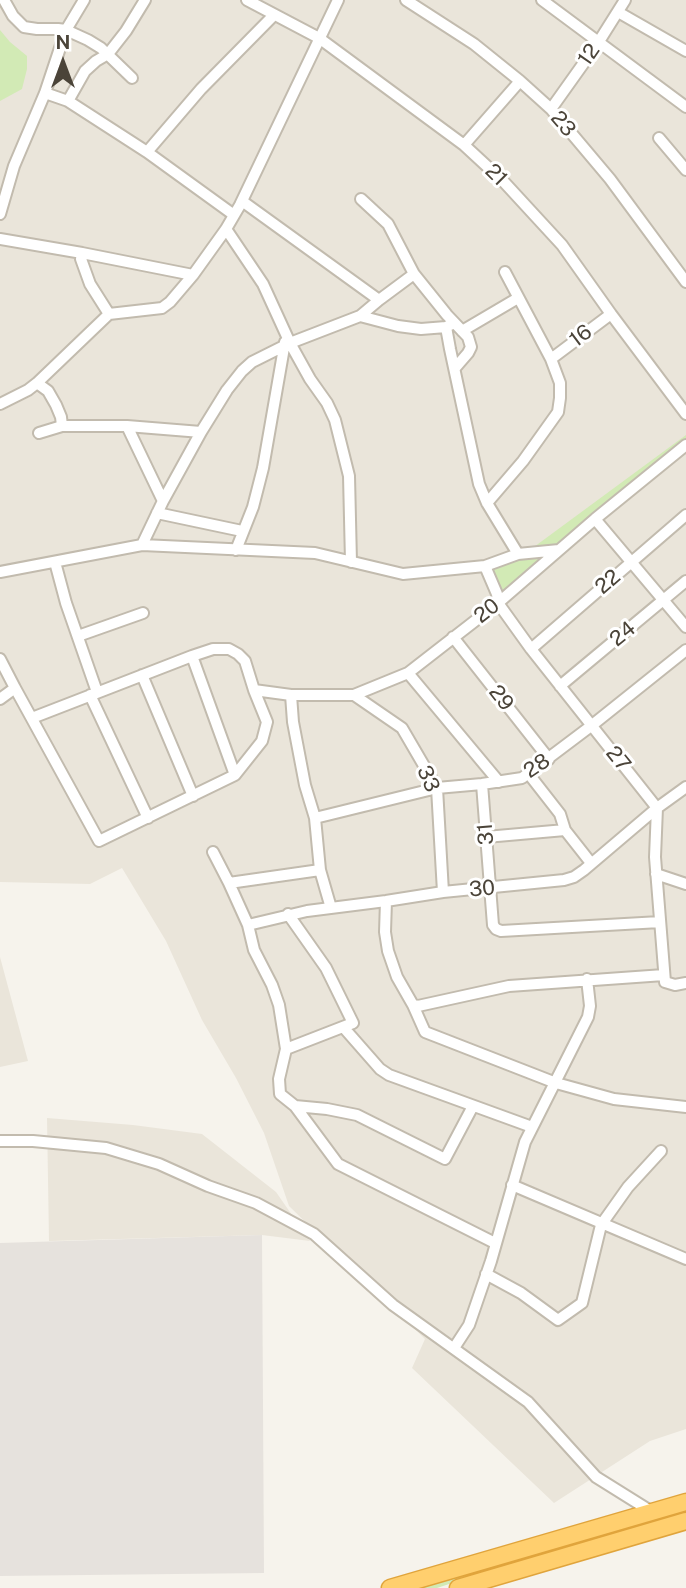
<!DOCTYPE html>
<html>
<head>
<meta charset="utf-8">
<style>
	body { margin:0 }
	#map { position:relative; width:686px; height:1588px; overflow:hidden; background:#f6f3ec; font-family:"Public Sans",sans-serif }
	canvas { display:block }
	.north { position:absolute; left:28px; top:28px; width:70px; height:70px; -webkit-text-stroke:5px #fff; paint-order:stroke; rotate:0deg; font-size:19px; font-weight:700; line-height:28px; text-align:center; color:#4b4439 }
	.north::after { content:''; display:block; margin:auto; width:24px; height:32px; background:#4b4439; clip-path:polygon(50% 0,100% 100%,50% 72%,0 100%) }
</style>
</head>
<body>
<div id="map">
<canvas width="686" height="1588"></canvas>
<div class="north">N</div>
</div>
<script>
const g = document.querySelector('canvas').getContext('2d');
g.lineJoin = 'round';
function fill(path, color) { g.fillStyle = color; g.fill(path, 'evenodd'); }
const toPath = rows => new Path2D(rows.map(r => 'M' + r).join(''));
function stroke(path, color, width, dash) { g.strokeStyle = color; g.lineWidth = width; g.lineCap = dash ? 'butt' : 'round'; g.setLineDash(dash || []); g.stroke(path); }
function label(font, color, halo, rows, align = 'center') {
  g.font = font + ' "Public Sans",sans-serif'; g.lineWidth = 6; g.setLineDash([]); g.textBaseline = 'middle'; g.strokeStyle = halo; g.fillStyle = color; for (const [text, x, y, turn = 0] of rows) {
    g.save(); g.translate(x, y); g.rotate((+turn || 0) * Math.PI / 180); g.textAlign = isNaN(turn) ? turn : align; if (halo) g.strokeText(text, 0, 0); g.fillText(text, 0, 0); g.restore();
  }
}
const residential = toPath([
	[0,0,686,0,686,1429,650,1441,554,1503,412,1368,425,1339,289,1206,264,1133,236,1078,202,1020,166,941,122,868,90,884,0,882],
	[0,957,28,1061,0,1067],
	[47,1118,133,1125,202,1134,276,1192,310,1241,262,1235,49,1241]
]);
const industrial = toPath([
	[262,1235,264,1573,0,1576,0,1243]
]);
const green = toPath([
	[0,30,10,42,27,56,27,69,22,89,0,101],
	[686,435,686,440,503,591,493,570,519,558],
	[686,1510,686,1514,633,1530,548,1553,546,1550],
	[524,1555,525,1559,437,1588,420,1588]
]);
const minor = toPath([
	[4,0,13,16,24,27,37,29,58,29,66,30,88,40,101,48,132,78],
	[247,0,319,38,464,145,504,182,562,245,611,314,686,414],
	[406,0,474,44,520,81,551,109,610,179,686,282],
	[542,0,686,107],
	[618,12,686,51],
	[45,93,68,101,147,152,234,215],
	[68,101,85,71,96,61,108,54,126,31,145,0],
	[551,109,598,43,625,0],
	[659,138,686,170],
	[464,145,520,81],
	[147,152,201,89,274,15],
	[361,199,388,224,414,274,447,315,468,337,471,347,468,353,455,368],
	[242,201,379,300],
	[0,214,14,166,45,93,66,30,84,0],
	[226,229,263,284,290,343,310,379,327,403,335,420,349,476,351,562],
	[0,239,82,253,193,275],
	[82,253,81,259,90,284,109,314],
	[360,316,398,326,421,329,446,327,452,324],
	[446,327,450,349,479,484,487,503,518,554],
	[462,331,518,298],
	[551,359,611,314],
	[37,383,48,391,56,405,61,417,62,426],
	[0,404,28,390,37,383,109,314,162,308,170,302,193,275,226,229,240,205,338,0],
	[127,426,163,501],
	[39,433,62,426,127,426,201,432],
	[487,503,523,461,558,412,560,398,560,383,551,359,505,272],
	[157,513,242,531],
	[595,519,686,627],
	[142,545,163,501,201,432,227,390,242,371,252,362,290,343,360,316,379,300,414,274],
	[236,550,253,507,263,468,285,342],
	[55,562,66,603,97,692],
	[485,566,497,594,498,603,531,649,657,808,655,857,665,982,675,985,686,983],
	[0,572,142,545,315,553,403,574,485,566,518,554,559,550],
	[78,636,143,613],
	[453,637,549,759],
	[531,649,686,515],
	[192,656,235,775],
	[0,659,15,688,99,841,235,775,262,741,267,722,254,690,245,661,238,654,229,649,213,649,192,656,32,718],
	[408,673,499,782],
	[142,675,193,796],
	[560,686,686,581],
	[254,690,291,695,354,695,408,673,498,603,595,519,686,445],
	[90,695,148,818],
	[291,695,293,722,305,785,315,818,320,870,331,908],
	[354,695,402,728,437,788,443,892],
	[0,699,15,688],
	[528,773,560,814,565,830,591,863],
	[482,784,493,925,496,929,501,931,660,922],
	[315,818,437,788,482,784,522,778,591,726,686,650],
	[486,837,565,830],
	[213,852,229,883,248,925,254,950,272,985,279,1005,286,1049,279,1079,280,1094,295,1106,338,1164,495,1243],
	[656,874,686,884],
	[229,883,320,870],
	[386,901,385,932,388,951,397,977,413,1005,418,1006,509,986,664,975],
	[248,925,307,911,386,901,443,892,564,880,574,877,584,870,657,808,686,787],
	[413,1005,425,1032,556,1083,614,1099,686,1107],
	[344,1028,380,1069,389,1075,532,1127],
	[286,1049,353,1023,326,968,288,914],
	[295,1106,327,1109,357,1115,445,1159,473,1106],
	[0,1141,33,1141,106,1148,159,1164,208,1186,256,1203,314,1234,393,1305,528,1402,596,1477,652,1512],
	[512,1185,686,1259],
	[486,1274,521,1293,558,1320,582,1303,601,1225,628,1187,661,1151],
	[454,1348,469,1325,491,1261,525,1142,588,1017,590,1006,587,979]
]);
const highway = toPath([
	[390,1588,686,1502],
	[458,1588,686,1521]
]);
const streetNames = [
	["12",589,55,-55],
	["23",563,124,49],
	["21",496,175,45],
	["16",581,336,-37],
	["22",608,582,-41],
	["20",487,611,-38],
	["24",623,634,-39],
	["29",501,698,52],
	["27",618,759,51],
	["28",537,766,-34],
	["33",428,779,66],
	["31",486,834,-94],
	["30",482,889,-5]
];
fill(residential, '#eae5da');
fill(industrial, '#e6e2dd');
fill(green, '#d2eab5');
stroke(minor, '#c2bbae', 14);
stroke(highway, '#e0a43c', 19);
stroke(minor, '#fff', 10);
stroke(highway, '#ffcf6e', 16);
label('21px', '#4b4439', '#fff', streetNames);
</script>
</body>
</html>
